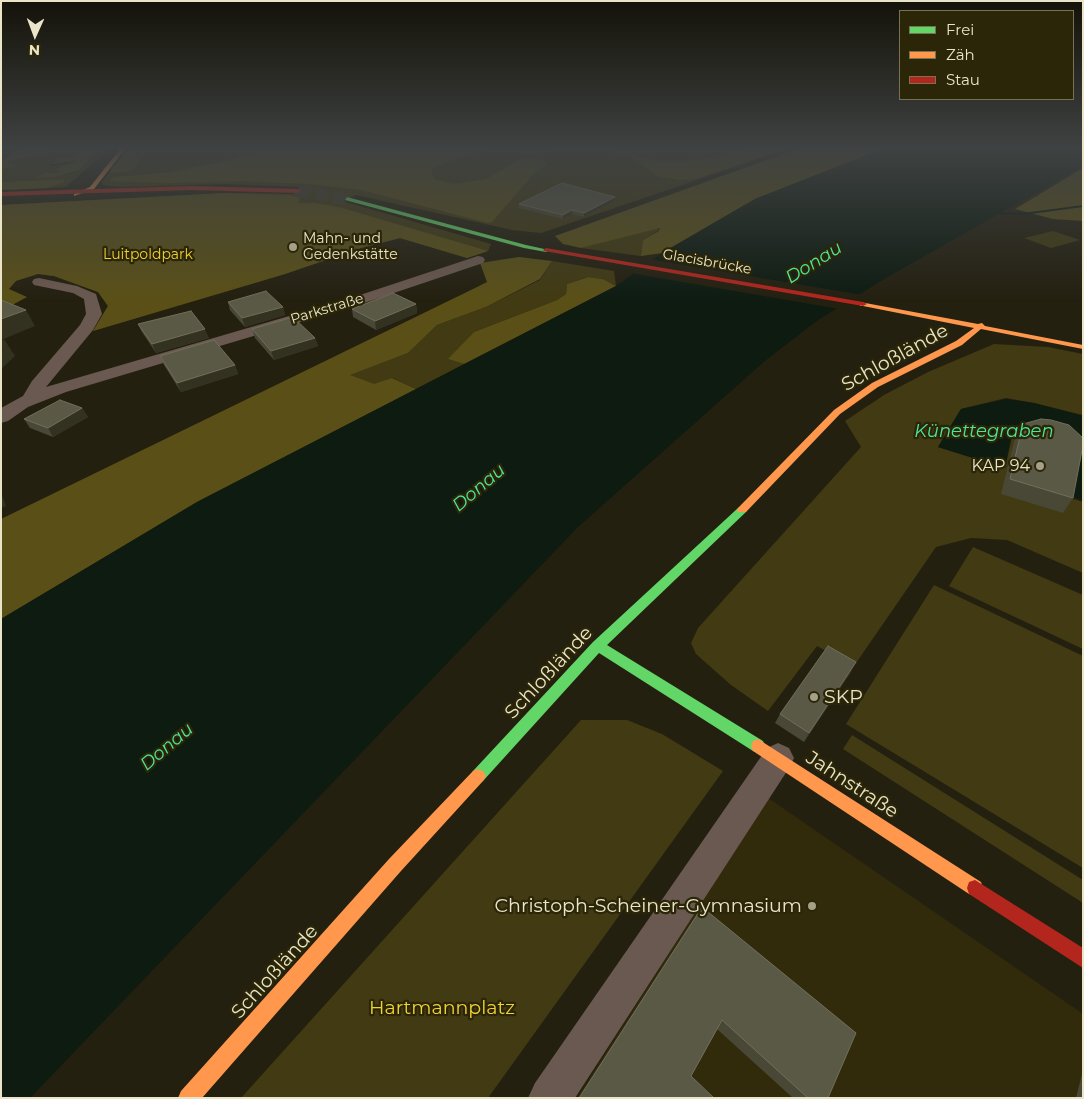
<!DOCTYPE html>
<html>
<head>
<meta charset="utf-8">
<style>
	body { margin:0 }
	#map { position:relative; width:1084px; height:1099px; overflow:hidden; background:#242010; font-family:Montserrat,sans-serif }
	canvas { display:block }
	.frame { position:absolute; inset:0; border:2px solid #eae5c8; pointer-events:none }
	.legend { position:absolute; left:899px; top:10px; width:175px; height:90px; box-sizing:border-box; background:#2c2608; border:1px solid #787255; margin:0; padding:6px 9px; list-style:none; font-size:15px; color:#eae5c8 }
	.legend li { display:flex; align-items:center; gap:10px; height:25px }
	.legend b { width:25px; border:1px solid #787255 }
	.north { position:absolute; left:10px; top:10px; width:50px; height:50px; -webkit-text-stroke:4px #2c2608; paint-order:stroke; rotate:182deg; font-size:14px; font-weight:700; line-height:20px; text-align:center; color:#eae5c8 }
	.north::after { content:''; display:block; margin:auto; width:18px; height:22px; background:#eae5c8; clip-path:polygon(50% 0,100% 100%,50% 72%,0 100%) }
</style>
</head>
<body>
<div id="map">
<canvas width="1084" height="1099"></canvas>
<div class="frame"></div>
<ul class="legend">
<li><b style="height:6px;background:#63d668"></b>Frei</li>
<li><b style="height:6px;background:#ff974d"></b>Zäh</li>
<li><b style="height:6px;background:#b3261e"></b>Stau</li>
</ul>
<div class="north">N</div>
</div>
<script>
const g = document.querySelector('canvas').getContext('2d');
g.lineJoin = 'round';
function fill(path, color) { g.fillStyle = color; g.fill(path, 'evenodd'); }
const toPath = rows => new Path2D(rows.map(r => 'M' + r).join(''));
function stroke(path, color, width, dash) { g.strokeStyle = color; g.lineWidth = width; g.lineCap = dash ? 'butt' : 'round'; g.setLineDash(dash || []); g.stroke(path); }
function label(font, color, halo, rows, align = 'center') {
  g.font = font + ' Montserrat,sans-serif'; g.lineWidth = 4.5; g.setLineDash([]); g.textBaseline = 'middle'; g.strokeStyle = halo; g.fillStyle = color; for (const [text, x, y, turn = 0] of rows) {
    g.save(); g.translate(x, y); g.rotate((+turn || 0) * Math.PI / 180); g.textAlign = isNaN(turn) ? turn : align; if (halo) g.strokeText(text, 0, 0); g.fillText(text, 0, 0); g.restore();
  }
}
const built = toPath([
	[768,798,1083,1014,1083,1098,577,1098]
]);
const green = toPath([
	[52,148,91,148,84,150,75,158,57,158,57,161,48,163,50,166,77,162,67,164,57,173,45,173,35,178,69,174,79,170,101,148,110,148,66,187,1,190,56,184,63,179,1,182,1,170,9,169,4,163,50,153,48,151],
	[128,148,791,148,541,233,512,230,356,195,342,201,491,244,488,251,467,258,400,238,361,248,285,274,93,331,108,306,98,292,54,276,38,274,1,205,225,193,293,194,304,187,222,184,120,187,103,185,102,182],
	[652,228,661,229,643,240,641,256,581,248],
	[1053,231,1080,240,1051,248,1024,238],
	[552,261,614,271,616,286,603,279,587,277,567,284,566,294,557,300,474,332,449,359,464,364,416,389,393,378,374,385,349,375,408,353,437,325,486,307,540,280],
	[994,344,1048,347,1083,354,1083,415,1034,403,1006,398,961,409,938,447,1005,468,1012,437,1022,434,1068,497,1083,502,1083,573,1007,540,971,538,936,547,854,666,817,646,768,711,731,685,696,654,691,643,698,628,861,447,845,421,884,395,928,372],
	[973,547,1083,595,1083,649,949,586],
	[934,585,1083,656,1083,868,846,724],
	[581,720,627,720,662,734,723,771,488,1098,241,1098],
	[852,735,1083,880,1083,903,843,749]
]);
const forest = toPath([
	[19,148,52,148,48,151,50,153,11,161,6,163,16,166,1,170,1,161],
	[101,148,79,170,55,177,34,178,45,173,57,173,59,171,56,169,77,161,44,165,57,161,57,158,75,158,77,156,76,153,84,150],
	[376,148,485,148,435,167,431,172,434,179,453,184,486,179,521,159,540,159,545,161,546,165,536,171,492,222,488,223,361,190,308,184,242,181,169,183,108,181,115,177,171,172,222,162,262,149],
	[550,148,622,148,644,159,674,162,711,158,745,148,787,148,698,178,680,180,657,176,634,158,612,152,545,152],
	[800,148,885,148,755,199,662,253,641,256,643,240,659,231,660,228,581,248,563,244,555,236],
	[128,151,134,151,139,162,137,165,129,171,111,173,111,169],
	[1083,168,1083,221,1053,219,1015,209],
	[63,179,65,182,48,188,1,190,1,182],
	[225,193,290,195,300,198,298,203,315,203,339,207,488,251,467,258,400,238,361,248,285,274,93,331,108,306,98,292,54,276,38,274,16,281,9,289,27,297,1,311,1,205],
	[519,257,552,261,540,279,486,307,437,325,408,353,350,375,374,384,392,378,416,389,197,502,1,619,1,519,473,289,487,282,480,263],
	[588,277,603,279,616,286,464,364,448,359,474,332,557,300,566,294,567,284]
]);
const water = toPath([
	[885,148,1083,148,1083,166,886,278,818,320,766,360,578,527,30,1098,1,1098,1,619,197,502,616,286,662,253,755,199],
	[1006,399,1034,403,1083,416,1083,500,1070,496,1021,433,1011,437,1005,468,938,447,961,409]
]);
const pier = toPath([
	[648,259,863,295,839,309,630,273]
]);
const stream = toPath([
	[1083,205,1083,207,1023,215,988,214,986,213,988,212,1023,213,1083,205]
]);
const secondaryTunnel = toPath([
	[298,191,347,199]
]);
const street = toPath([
	[478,256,483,257,485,260,483,263,364,303,66,392,28,407,8,421,1,423,1,408,23,396,32,381,80,325,86,314,84,299,73,293,34,285,32,282,34,279,39,278,77,286,96,294,102,314,93,330,46,387,354,297,478,256],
	[778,743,789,748,794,758,789,768,575,1098,528,1098,535,1083,767,748,778,743]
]);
const fast = toPath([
	[347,197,526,245,549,250,546,252,524,248,345,200,347,197],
	[742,506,746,508,747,510,746,512,607,645,763,741,765,746,763,751,758,753,753,751,599,653,483,781,478,783,473,781,470,776,473,771,593,642,738,508,742,506]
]);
const slow = toPath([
	[121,148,126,148,94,189,74,196,74,194,90,187,121,148],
	[860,302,978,324,982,323,985,326,1083,345,1083,349,981,329,962,345,878,387,840,414,746,512,738,512,737,510,738,508,834,410,872,383,956,341,974,328,863,306,860,306,860,302],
	[758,739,981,882,983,888,981,894,975,896,969,894,753,751,751,746,753,741,758,739],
	[478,769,483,771,486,776,483,781,401,871,202,1098,178,1098,181,1091,389,859,473,771,478,769]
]);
const jam = toPath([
	[191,186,298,189,301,191,298,193,191,190,1,196,1,192,191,186],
	[546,248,863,302,867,304,863,306,544,251,543,250,546,248],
	[975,880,1083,948,1083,968,969,894,967,888,969,882,975,880]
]);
const wall = toPath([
	[615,197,615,201,584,217,572,214,563,219,519,208,519,204],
	[228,302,283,307,285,315,245,327,230,310],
	[416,304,417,313,376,330,353,317,352,309],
	[138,324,209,338,156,353,142,332],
	[252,329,315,338,318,346,274,360,255,338],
	[160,356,235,365,238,374,181,392,164,365],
	[82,408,88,417,53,437,30,428,24,419],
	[1023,424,1073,498,1063,513,1001,494,1015,438],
	[851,672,804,742,775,723,780,714],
	[702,907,828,1098,793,1098,717,1029,691,1076,579,1098],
	[1083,1070,1083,1098,1076,1098]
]);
const shadedWall = toPath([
	[615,197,615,201,584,217,584,213],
	[572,210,572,214,563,219,563,215],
	[416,304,417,313,376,330,375,321],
	[283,307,285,315,245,327,242,318],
	[26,310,35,326,1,340,1,319],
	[205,329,209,338,156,353,152,344],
	[315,338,318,346,274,360,271,351],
	[4,339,15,356,1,369,1,342],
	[235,365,238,374,181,392,177,383],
	[82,408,88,417,53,437,48,428],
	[1,493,6,506,1,508],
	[856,662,851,672,804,742,809,733]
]);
const building = toPath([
	[562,183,615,197,584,213,572,210,563,215,519,204,562,183],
	[266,291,283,307,242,318,228,302,266,291],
	[393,293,416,304,375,321,352,309,393,293],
	[1,300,26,310,1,319,1,300],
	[191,311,205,329,152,344,138,324,191,311],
	[293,317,315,338,271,351,252,329,293,317],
	[214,340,235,365,177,383,160,356,214,340],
	[60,400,82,408,48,428,24,419,60,400],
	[1041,419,1051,420,1069,425,1083,438,1083,445,1073,498,1010,479,1023,424,1041,419],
	[828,646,856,662,809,733,780,714,828,646],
	[702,907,856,1033,828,1098,808,1098,722,1020,691,1076,714,1098,579,1098,702,907]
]);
const markers = [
	[293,247,5,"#a5a088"],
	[1040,466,5,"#a5a088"],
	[814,697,5,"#a5a088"],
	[812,906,5,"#a5a088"]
];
const farPoinames = [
	["Mahn- und",303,239],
	["Gedenkstätte",303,255]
];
const farParknames = [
	["Luitpoldpark",148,255]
];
const farStreetnames = [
	["Glacisbrücke",707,262,10],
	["Parkstraße",327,309,-17]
];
const poiNames = [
	["KAP 94",1030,466]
];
const waterNames = [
	["Donau",814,263,-32],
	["Künettegraben",984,432],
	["Donau",479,488,-40],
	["Donau",167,747,-40]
];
const nearStreetnames = [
	["Schloßlände",895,358,-29],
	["Schloßlände",549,673,-47],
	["Jahnstraße",852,785,33],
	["Schloßlände",275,972,-48]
];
const nearPoinames = [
	["SKP",824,697],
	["Christoph-Scheiner-Gymnasium",802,906,"right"]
];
const nearParknames = [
	["Hartmannplatz",442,1008]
];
fill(built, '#322b0b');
fill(green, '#413a12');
fill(forest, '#5a5017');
fill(water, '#0d1b11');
fill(pier, '#242010');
fill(stream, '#0d1b11');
stroke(secondaryTunnel, '#423e2c', 12, [12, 6]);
fill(street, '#6a5950');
fill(fast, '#63d668');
fill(slow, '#ff974d');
fill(jam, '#b3261e');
fill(wall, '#494836');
fill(shadedWall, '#333120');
fill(building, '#5a5946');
stroke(building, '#716f5a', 1);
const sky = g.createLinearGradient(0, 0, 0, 302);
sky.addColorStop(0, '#141209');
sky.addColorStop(0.49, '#3f4242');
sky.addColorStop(1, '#3f424200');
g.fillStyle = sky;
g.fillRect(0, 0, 1084, 302);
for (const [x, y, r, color] of markers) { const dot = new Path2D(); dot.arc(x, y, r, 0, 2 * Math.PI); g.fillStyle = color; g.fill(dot); stroke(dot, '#2c2608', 2); }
label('14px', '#eae5c8', '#2c2608', farPoinames, 'left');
label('14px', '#f0d231', '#2c2608', farParknames);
label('14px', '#eae5c8', '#2c2608', farStreetnames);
label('16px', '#eae5c8', '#2c2608', poiNames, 'right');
label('italic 18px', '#4ce59b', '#2c2608', waterNames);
label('19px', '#eae5c8', '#2c2608', nearStreetnames);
label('19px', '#eae5c8', '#2c2608', nearPoinames, 'left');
label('19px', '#f0d231', '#2c2608', nearParknames);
</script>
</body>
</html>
